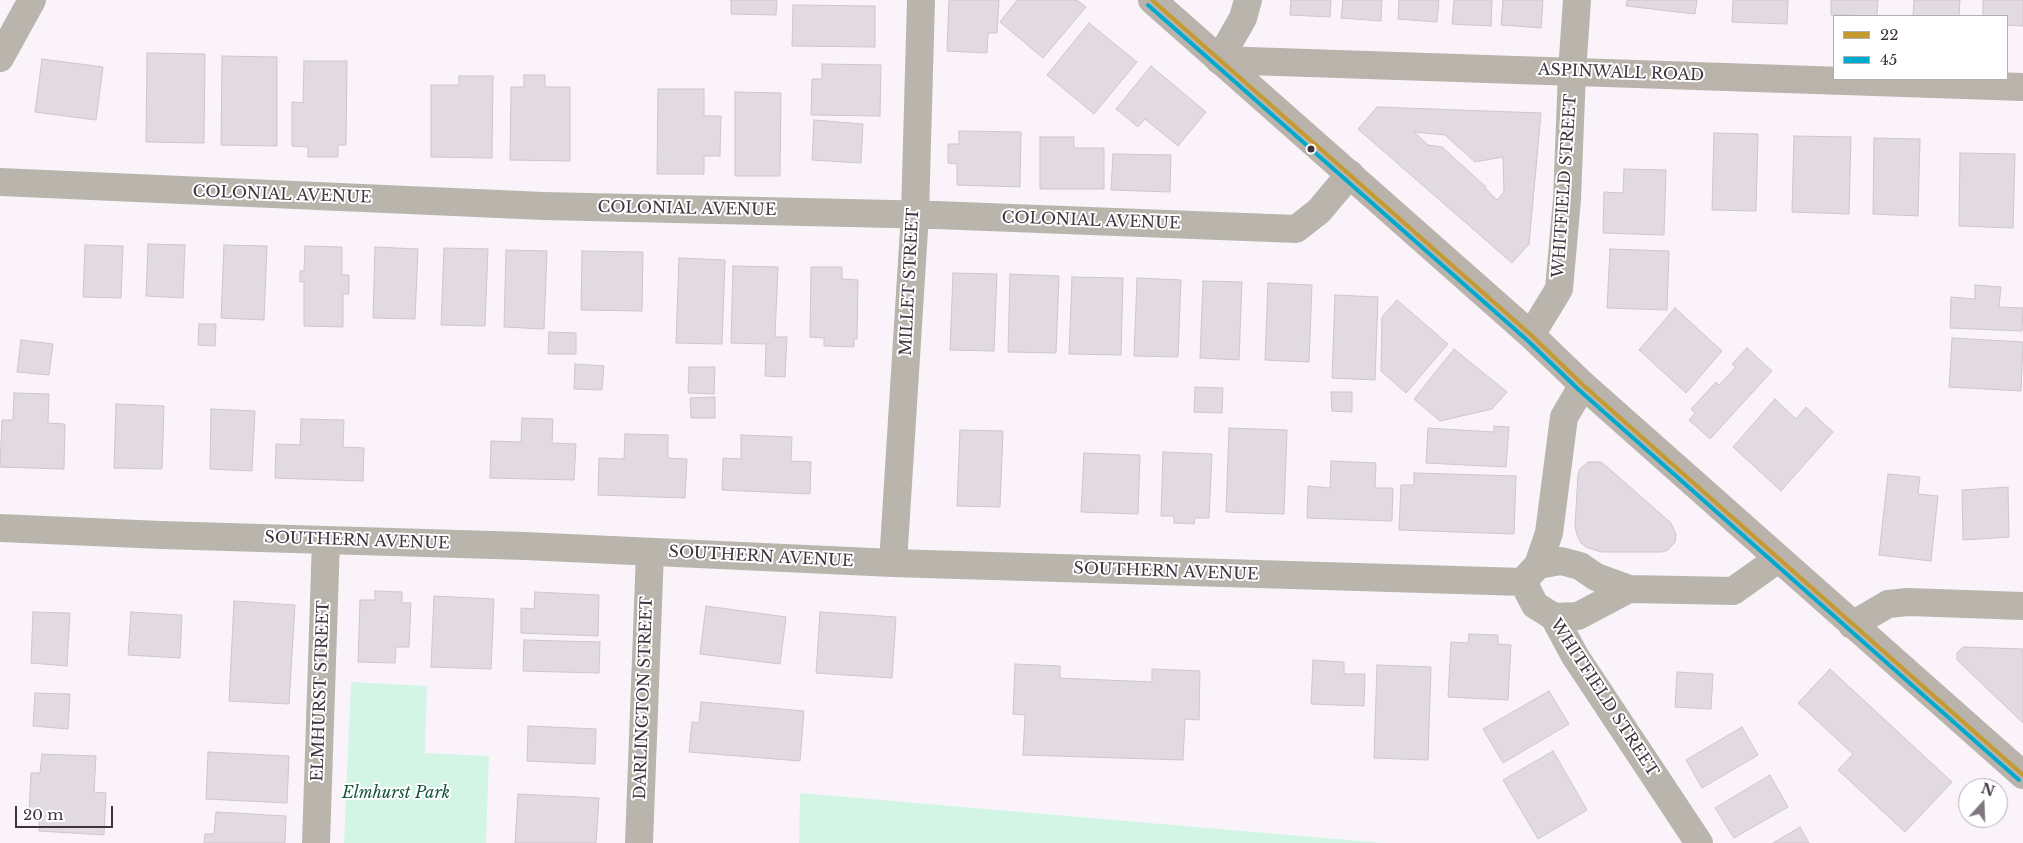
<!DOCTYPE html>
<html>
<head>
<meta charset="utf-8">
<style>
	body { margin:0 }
	#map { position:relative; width:2023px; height:843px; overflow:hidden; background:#faf4fa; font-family:"Libre Baskerville",serif }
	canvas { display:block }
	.legend { position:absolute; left:1833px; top:15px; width:175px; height:65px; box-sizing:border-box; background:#fff; border:1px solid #b2adb2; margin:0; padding:6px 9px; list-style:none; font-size:15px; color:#3e333e }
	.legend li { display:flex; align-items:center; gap:10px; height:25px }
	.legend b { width:25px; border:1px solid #b2adb2 }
	.north { position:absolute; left:1958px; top:778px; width:50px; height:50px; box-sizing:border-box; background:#fff; border:1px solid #b2adb2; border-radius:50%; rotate:20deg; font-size:14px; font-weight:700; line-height:20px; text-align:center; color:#3e333e }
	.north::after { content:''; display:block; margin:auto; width:18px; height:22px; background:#807780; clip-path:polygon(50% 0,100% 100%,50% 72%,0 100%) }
	.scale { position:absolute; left:15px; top:806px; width:98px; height:22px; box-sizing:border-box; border:2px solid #3e333e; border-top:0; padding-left:6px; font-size:15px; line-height:18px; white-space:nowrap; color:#3e333e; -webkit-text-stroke:4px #fff; paint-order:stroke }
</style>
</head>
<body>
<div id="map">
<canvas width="2023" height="843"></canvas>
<ul class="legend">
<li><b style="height:6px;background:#c59b31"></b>22</li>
<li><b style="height:6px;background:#00a9ce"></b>45</li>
</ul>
<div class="north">N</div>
<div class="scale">20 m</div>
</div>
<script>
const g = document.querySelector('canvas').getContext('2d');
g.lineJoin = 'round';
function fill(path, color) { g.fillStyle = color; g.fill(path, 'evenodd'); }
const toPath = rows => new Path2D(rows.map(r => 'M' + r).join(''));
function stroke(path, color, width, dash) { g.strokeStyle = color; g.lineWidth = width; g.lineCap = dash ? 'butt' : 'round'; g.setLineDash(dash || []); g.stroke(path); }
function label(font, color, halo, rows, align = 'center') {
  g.font = font + ' "Libre Baskerville",serif'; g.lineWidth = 4; g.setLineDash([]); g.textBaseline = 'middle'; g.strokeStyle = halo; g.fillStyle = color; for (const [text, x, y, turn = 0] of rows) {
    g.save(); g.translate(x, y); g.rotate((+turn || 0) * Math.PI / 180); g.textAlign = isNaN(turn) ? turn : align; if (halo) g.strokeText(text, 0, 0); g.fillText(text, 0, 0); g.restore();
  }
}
const green = toPath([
	[351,682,427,686,425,753,489,756,486,843,344,843],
	[800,793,1383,843,799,843]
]);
const building = toPath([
	[731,0,777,0,776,15,731,14,731,0],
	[949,0,999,0,997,33,988,33,987,53,947,51,949,0],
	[1017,0,1077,0,1086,7,1043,58,1000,22,1017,0],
	[1291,0,1331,0,1330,17,1290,15,1291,0],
	[1343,0,1382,0,1381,21,1341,18,1343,0],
	[1399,0,1439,0,1437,22,1398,19,1399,0],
	[1454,0,1492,0,1491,26,1452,24,1454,0],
	[1503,0,1543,0,1541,28,1501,25,1503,0],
	[1627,0,1697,0,1695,14,1626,6,1627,0],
	[1733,0,1788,0,1787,24,1732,22,1733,0],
	[1831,0,1878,0,1877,16,1831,15,1831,0],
	[1914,0,1960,0,1959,16,1913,16,1914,0],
	[1983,0,2023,0,2023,26,2007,25,2007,16,1983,16,1983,0],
	[793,5,875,6,875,47,792,46,793,5],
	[1089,23,1137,62,1094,114,1047,75,1089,23],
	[147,53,205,54,204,143,146,142,147,53],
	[222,56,277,57,277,146,221,145,222,56],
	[42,59,103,67,96,120,35,112,42,59],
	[304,61,347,61,346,145,338,145,338,157,308,157,308,147,292,146,292,102,303,103,304,61],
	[822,64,881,65,880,116,811,115,812,79,822,79,822,64],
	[1151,66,1206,112,1178,146,1145,119,1138,127,1116,109,1151,66],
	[524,75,545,75,545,87,570,87,570,161,510,160,511,87,524,87,524,75],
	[459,76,493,76,492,158,431,157,431,85,459,85,459,76],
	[658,89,704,89,704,116,721,116,720,156,704,156,704,174,657,174,658,89],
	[735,92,781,93,780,176,735,176,735,92],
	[1377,107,1541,113,1529,244,1512,263,1358,129,1377,107],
	[1414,132,1445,135,1475,162,1503,157,1504,192,1497,200,1485,188,1486,187,1442,147,1428,145,1414,132],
	[814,120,863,124,861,163,812,160,814,120],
	[959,131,1021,132,1020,187,957,185,957,164,948,163,948,144,959,144,959,131],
	[1714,133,1758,134,1756,211,1712,210,1714,133],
	[1794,136,1851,137,1849,214,1792,212,1794,136],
	[1040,137,1074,137,1074,148,1104,148,1104,189,1040,189,1040,137],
	[1874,138,1920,139,1918,216,1873,214,1874,138],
	[1960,153,2015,154,2013,228,1959,226,1960,153],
	[1113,154,1171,155,1170,192,1111,190,1113,154],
	[1624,169,1666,170,1664,235,1603,233,1604,192,1623,193,1624,169],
	[148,244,185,245,183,298,146,296,148,244],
	[85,245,123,246,121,298,83,297,85,245],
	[224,245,267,246,264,320,221,318,224,245],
	[305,246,342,247,342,275,349,275,349,294,343,294,343,327,304,326,304,282,300,282,300,271,304,271,305,246],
	[375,247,418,249,415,319,373,318,375,247],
	[444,248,488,249,485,326,441,325,444,248],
	[1610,249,1669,251,1667,310,1607,308,1610,249],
	[506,250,547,251,544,329,504,327,506,250],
	[582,251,643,252,642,311,581,310,582,251],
	[679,258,725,260,722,344,676,343,679,258],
	[733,266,778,267,775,337,787,337,785,377,765,376,766,344,731,343,733,266],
	[811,267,842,267,842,279,858,280,857,339,854,339,854,347,824,346,824,338,810,337,811,267],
	[953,273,997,274,994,351,950,350,953,273],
	[1010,274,1059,276,1056,353,1008,352,1010,274],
	[1072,277,1123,278,1121,355,1069,354,1072,277],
	[1137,278,1181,280,1178,357,1134,356,1137,278],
	[1203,281,1242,282,1239,360,1200,358,1203,281],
	[1268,283,1312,285,1309,362,1265,360,1268,283],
	[1975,285,2001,287,1999,307,2023,308,2022,331,1950,328,1951,297,1975,299,1975,285],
	[1335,295,1378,297,1375,380,1332,378,1335,295],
	[1397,300,1448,344,1406,393,1381,371,1382,317,1397,300],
	[1675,308,1722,351,1686,393,1639,350,1675,308],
	[199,324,216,324,215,346,198,345,199,324],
	[549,332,576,333,576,354,548,354,549,332],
	[1952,338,2023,342,2021,391,1949,387,1952,338],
	[21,340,53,344,49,375,17,372,21,340],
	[1747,348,1772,371,1710,439,1689,420,1695,413,1691,409,1716,382,1719,385,1736,367,1732,364,1747,348],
	[1454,349,1507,392,1492,409,1440,421,1414,399,1454,349],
	[575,364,604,366,602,390,574,389,575,364],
	[689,367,715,367,714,394,688,393,689,367],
	[1195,387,1223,388,1222,413,1194,412,1195,387],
	[1331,392,1352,392,1352,412,1332,411,1331,392],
	[14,393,49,394,48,423,65,424,64,469,0,467,2,420,13,420,14,393],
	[715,397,715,418,691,418,690,398,715,397],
	[1775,399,1796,419,1806,407,1833,432,1781,491,1733,447,1775,399],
	[116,404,164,406,162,469,114,468,116,404],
	[211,409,255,411,252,471,210,469,211,409],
	[522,418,553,419,552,443,576,444,574,480,490,478,491,441,521,442,522,418],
	[301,419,344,420,343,447,364,448,363,481,275,478,276,444,300,445,301,419],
	[1494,426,1509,427,1506,467,1426,463,1428,428,1494,432,1494,426],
	[1229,428,1287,430,1284,514,1226,512,1229,428],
	[960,430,1003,431,1000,507,957,506,960,430],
	[625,434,668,435,668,458,687,459,685,498,598,495,599,458,624,459,625,434],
	[741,435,792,437,791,461,811,462,810,494,722,490,723,458,741,459,741,435],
	[1163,452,1212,454,1209,518,1195,518,1194,524,1174,523,1174,516,1161,516,1163,452],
	[1084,453,1140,455,1138,514,1081,512,1084,453],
	[1331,461,1376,463,1375,488,1393,488,1392,521,1307,518,1308,486,1330,488,1331,461],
	[1588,462,1601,462,1605,465,1671,523,1676,534,1675,542,1668,550,1662,552,1601,552,1586,547,1581,543,1577,535,1575,527,1578,474,1580,469,1588,462],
	[1414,473,1516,476,1514,534,1399,530,1401,485,1414,485,1414,473],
	[1888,474,1920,477,1918,494,1938,496,1931,561,1879,555,1888,474],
	[2008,487,2009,537,1963,540,1962,490,2008,487],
	[375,591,402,592,402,603,411,603,409,647,396,647,395,663,358,662,360,600,375,600,375,591],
	[535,592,599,595,598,636,521,633,521,608,534,609,535,592],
	[434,596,494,599,491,669,431,667,434,596],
	[234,601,295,605,289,704,229,701,234,601],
	[706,606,786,617,780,664,700,654,706,606],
	[33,612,70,613,67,666,31,663,33,612],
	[131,612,182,615,180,658,128,655,131,612],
	[820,612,896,617,892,678,816,673,820,612],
	[1469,634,1498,635,1498,644,1511,645,1508,700,1448,697,1451,642,1468,643,1469,634],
	[524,640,600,642,599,673,523,671,524,640],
	[1963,647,2023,649,2023,723,1957,660,1957,653,1963,647],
	[1313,660,1344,662,1344,674,1365,674,1364,706,1311,704,1313,660],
	[1015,664,1060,666,1060,678,1152,682,1152,669,1200,671,1199,720,1185,719,1183,760,1023,755,1025,715,1013,714,1015,664],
	[1377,665,1431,667,1428,760,1374,758,1377,665],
	[1830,669,1952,782,1905,832,1838,770,1853,754,1798,703,1830,669],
	[1677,672,1713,674,1711,709,1675,707,1677,672],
	[1549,691,1569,724,1503,763,1483,729,1549,691],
	[35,693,70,694,68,729,33,726,35,693],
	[701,702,804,711,800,761,689,752,692,722,699,723,701,702],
	[528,726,596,729,595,764,527,761,528,726],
	[1742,727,1758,755,1702,788,1686,760,1742,727],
	[1553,751,1587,810,1538,839,1503,780,1553,751],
	[208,752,289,756,287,803,206,799,208,752],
	[42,754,96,756,94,792,106,793,104,835,39,831,40,813,29,813,31,773,40,773,42,754],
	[1770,775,1788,807,1734,838,1715,808,1770,775],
	[518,794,599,798,596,843,515,843,518,794],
	[216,812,286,816,285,843,204,843,205,834,214,834,216,812],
	[1800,827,1809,843,1773,843,1800,827]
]);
const street = toPath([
	[0,58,32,0],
	[1219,60,1243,18,1248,0],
	[0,182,544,206,936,215,1296,229,1319,211,1350,174],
	[1531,335,1559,289,1567,199,1572,72,1577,0],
	[0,528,161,535,525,546,893,563,1523,582],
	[893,563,915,214,921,0],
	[1538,565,1561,561,1580,566,1596,577,1629,589,1733,591,1778,559],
	[1527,577,1538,565,1549,533,1564,417,1583,385],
	[1523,582,1535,605,1554,617,1575,656,1699,843],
	[1554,617,1578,616,1629,589],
	[1852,625,1888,604,1908,602,2023,606],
	[316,843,326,540],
	[639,843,650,552]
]);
const secondary = toPath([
	[1152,0,1531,335,1583,385,2023,775],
	[1219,60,2023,87]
]);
const bus1 = toPath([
	[1152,0,1531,335,1583,385,2023,775]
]);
const bus2 = toPath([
	[1148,5,1527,340,1579,390,2019,780]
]);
const markers = [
	[1311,149,4.5,"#3e333e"]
];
const streetNames = [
	["ASPINWALL ROAD",1621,73,2],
	["WHITFIELD STREET",1565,186,-86],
	["COLONIAL AVENUE",282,195,2],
	["COLONIAL AVENUE",687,209,1],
	["COLONIAL AVENUE",1091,221,2],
	["MILLET STREET",910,282,-87],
	["SOUTHERN AVENUE",357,541,2],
	["SOUTHERN AVENUE",761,557,3],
	["SOUTHERN AVENUE",1166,572,2],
	["ELMHURST STREET",321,691,-88],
	["DARLINGTON STREET",644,698,-88],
	["WHITFIELD STREET",1604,698,57]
];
const parkNames = [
	["Elmhurst Park",396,793]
];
fill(green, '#d3f5e6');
fill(building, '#e1dae1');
stroke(building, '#cdc6cd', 1);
stroke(street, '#b9b5ac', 28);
stroke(secondary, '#b9b3ab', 28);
stroke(bus1, '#c59b31', 4);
stroke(bus2, '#00a9ce', 4);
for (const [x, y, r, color] of markers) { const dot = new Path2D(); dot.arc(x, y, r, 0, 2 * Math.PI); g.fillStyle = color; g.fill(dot); stroke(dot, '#fff', 2); }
label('16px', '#3e333e', '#fff', streetNames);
label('italic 16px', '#15563d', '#fff', parkNames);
</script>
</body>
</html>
